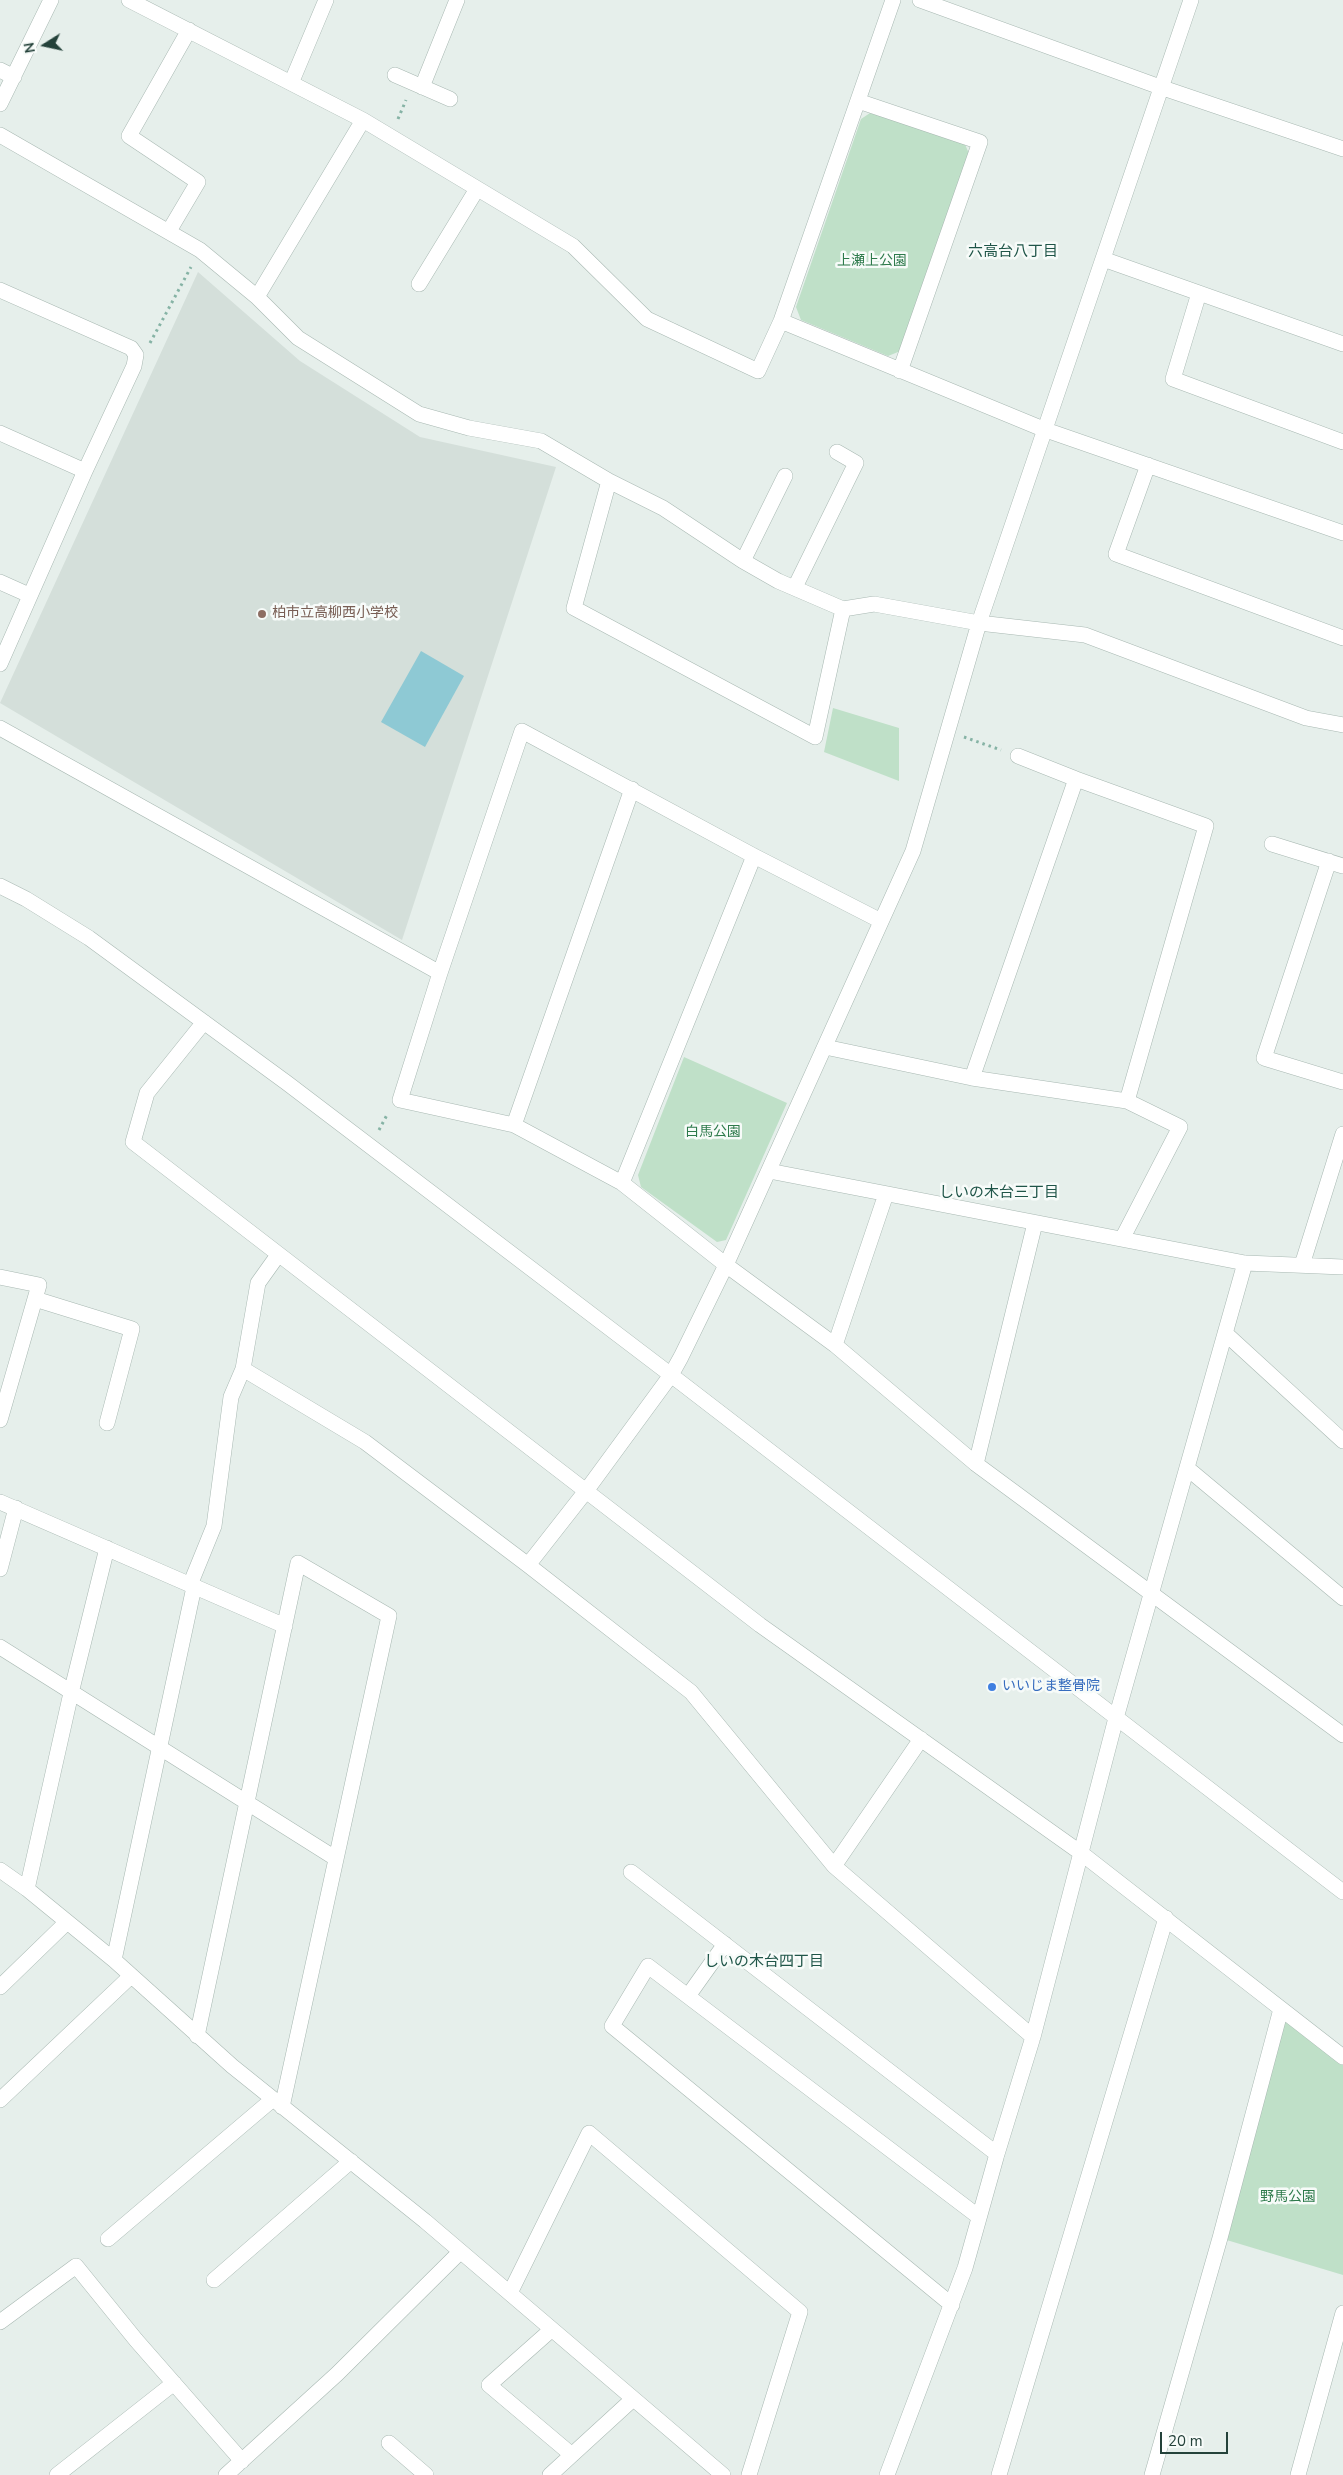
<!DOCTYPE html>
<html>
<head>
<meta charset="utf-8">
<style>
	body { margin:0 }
	#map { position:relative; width:1343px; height:2475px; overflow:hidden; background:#e6efeb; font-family:"Nunito Sans",sans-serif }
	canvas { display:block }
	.north { position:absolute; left:20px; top:20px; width:50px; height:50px; -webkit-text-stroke:4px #f7fbf9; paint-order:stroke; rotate:260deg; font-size:14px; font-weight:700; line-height:20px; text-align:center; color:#24423a }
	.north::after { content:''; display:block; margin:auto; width:18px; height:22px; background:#24423a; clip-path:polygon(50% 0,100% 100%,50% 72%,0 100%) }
	.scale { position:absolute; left:1160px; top:2432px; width:68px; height:22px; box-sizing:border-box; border:2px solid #24423a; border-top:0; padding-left:6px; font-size:15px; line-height:18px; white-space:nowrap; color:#24423a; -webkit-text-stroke:4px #f7fbf9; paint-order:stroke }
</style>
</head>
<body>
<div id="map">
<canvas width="1343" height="2475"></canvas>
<div class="north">N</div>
<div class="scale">20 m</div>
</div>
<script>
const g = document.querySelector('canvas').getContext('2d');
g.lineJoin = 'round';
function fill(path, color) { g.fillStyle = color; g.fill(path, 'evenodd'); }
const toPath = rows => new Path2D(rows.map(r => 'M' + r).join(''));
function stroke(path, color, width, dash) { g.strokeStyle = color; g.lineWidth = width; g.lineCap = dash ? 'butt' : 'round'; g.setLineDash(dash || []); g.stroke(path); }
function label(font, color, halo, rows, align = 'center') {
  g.font = font + ' "Nunito Sans","Noto Sans JP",sans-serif'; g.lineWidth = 5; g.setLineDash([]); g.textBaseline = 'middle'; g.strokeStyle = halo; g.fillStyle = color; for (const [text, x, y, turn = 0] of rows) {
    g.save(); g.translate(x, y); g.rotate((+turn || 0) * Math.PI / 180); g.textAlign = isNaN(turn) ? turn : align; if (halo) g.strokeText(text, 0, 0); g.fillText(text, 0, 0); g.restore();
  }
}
const built = toPath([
	[198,272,300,361,420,437,556,467,402,940,0,703]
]);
const green = toPath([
	[870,113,964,142,970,156,903,350,888,356,801,320,796,307,861,119],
	[833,708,899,728,899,781,824,752],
	[684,1057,787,1103,726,1240,717,1242,641,1187,638,1175],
	[1281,2009,1343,2057,1343,2275,1220,2238]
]);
const water = toPath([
	[421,651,464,676,425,747,381,722]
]);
const path = toPath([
	[398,119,406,100],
	[150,343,191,267],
	[964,737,1001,750],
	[379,1130,388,1113]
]);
const minor = toPath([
	[129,0,363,120,573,246,647,319,758,371,781,321,893,0],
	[920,0,1160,87,1343,149],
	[1191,0,979,623,913,851,726,1265,681,1357,671,1375,586,1491,760,1625,1081,1853,1343,2057],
	[0,70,14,77],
	[395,75,450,99],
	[292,81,326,0],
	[422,87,457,0],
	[858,101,980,142,900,371],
	[0,104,51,0],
	[0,135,200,250,257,297,298,338,419,414,469,428,541,441,609,481,663,508,743,561,778,581,843,609,874,604,979,623,1085,635,1306,718,1343,725],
	[169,231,198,182,129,136,189,30],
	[1103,259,1343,344],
	[419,284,477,189],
	[0,290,131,348,136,355,134,366,85,471,0,664],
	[1199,293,1173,379,1343,442],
	[257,297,363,120],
	[781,321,1043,429,1343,533],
	[0,433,85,471],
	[1148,465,1116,554,1343,638],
	[609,481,574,608,815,737,843,609],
	[743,561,785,476],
	[0,582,29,595],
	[795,587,856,463,837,452],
	[0,728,440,973],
	[1018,756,1076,779],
	[1272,844,1343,866],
	[1329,861,1264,1058,1343,1082],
	[0,886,26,899,89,938,287,1083,671,1375,1343,1892],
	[881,921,754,856,522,731,440,973,400,1100,514,1125,622,1183,726,1265,835,1345,976,1464,1343,1735],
	[204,1022,147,1093,133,1142,586,1491,528,1565],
	[825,1047,972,1078,1127,1101,1180,1127,1122,1239],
	[972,1078,1076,779,1206,826,1127,1101],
	[514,1125,632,789],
	[769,1171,1245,1263,1343,1267],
	[622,1183,754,856],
	[1302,1265,1343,1134],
	[0,1277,39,1285,0,1420],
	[35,1299,132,1329,107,1423],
	[1225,1333,1343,1441],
	[835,1345,886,1194],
	[243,1369,365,1442,528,1565,691,1692,834,1866,1033,2037],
	[976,1464,1035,1223],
	[1187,1468,1343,1598],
	[0,1502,285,1626],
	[0,1569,16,1508],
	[190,1585,214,1526,231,1397,243,1369,258,1283,278,1255],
	[0,1647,335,1858],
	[834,1866,921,1739],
	[0,1870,27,1889,114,1960,232,2066,425,2221,723,2475],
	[631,1872,997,2154],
	[27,1889,71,1693,107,1548],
	[114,1960,194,1587],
	[0,1987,67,1922],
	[688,1996,725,1944],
	[197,2036,298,1563,389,1616,282,2107],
	[0,2100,131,1976],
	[108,2239,273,2099],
	[214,2280,351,2161],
	[510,2293,589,2133,800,2312,749,2475],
	[952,2305,612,2026,648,1966,979,2217],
	[0,2322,76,2266,136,2340,242,2461],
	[551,2330,489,2385,572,2455],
	[389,2443,426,2475],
	[57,2475,174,2383],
	[226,2475,337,2374,460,2252],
	[550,2475,633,2399],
	[887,2475,965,2268,997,2154,1033,2037,1116,1718,1245,1263],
	[999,2475,1166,1918],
	[1152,2475,1220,2238,1281,2009],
	[1298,2475,1343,2313]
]);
const markers = [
	[262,614,5,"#8d6e63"],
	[992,1687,5,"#3f7fe0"]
];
const parkNames = [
	["上瀬上公園",872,262],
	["白馬公園",713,1133],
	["野馬公園",1288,2198]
];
const educationNames = [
	["柏市立高柳西小学校",272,614]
];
const shopNames = [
	["いいじま整骨院",1002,1687]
];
const neighbourhoodNames = [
	["六高台八丁目",1013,252],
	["しいの木台三丁目",999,1193],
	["しいの木台四丁目",764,1962]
];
fill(built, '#d4dfda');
fill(green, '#bfe0c8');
fill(water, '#8ec9d4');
stroke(minor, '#a8b8b2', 16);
stroke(path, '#86b3a5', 3, [2.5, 4]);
stroke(minor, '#fff', 15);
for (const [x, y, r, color] of markers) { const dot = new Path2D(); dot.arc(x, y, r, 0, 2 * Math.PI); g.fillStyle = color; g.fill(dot); stroke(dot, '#f7fbf9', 2); }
label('14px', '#2d7a4b', '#f7fbf9', parkNames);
label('14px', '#785e54', '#f7fbf9', educationNames, 'left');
label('14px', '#366cbe', '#f7fbf9', shopNames, 'left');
label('15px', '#1f5548', '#f7fbf9', neighbourhoodNames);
</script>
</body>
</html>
